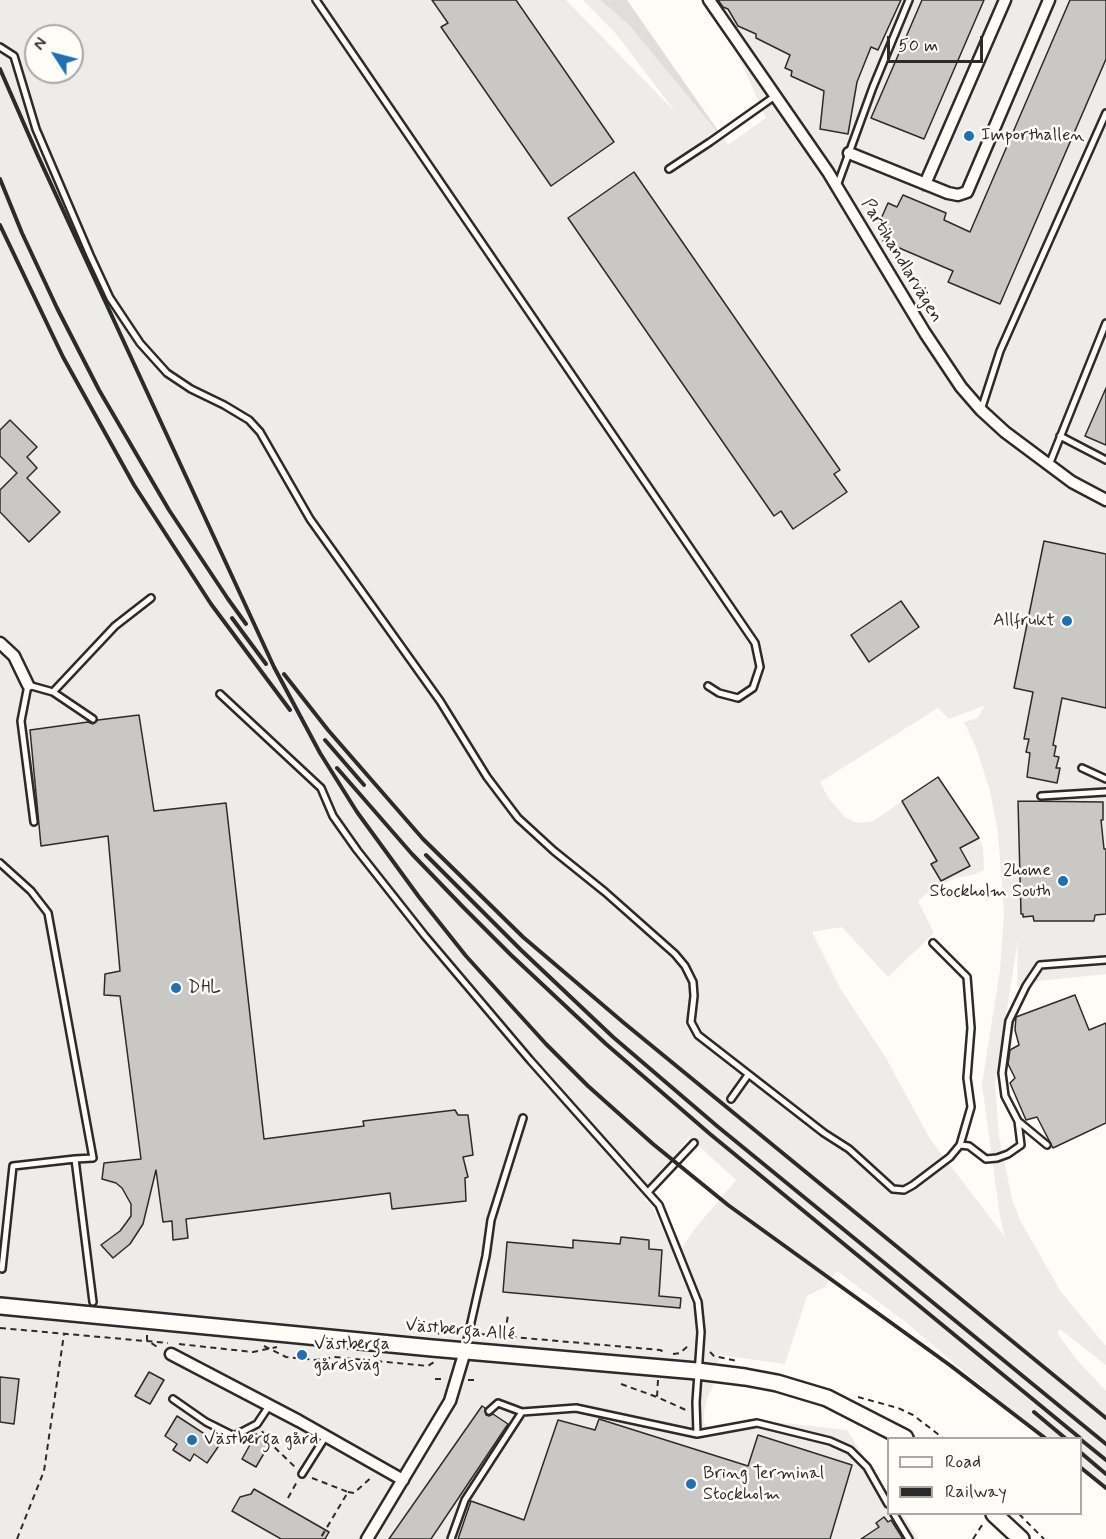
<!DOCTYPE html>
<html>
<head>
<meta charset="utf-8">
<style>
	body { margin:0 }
	#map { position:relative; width:1106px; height:1539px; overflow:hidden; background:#fdfcf7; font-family:Mynerve,sans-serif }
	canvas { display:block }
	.legend { position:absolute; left:887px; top:1437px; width:195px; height:78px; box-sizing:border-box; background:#fdfcf7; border:2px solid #a9a8a5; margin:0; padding:8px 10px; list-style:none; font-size:18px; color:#2b2b2b }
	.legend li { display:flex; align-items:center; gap:12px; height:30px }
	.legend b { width:30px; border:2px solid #a9a8a5 }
	.north { position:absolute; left:24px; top:24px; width:60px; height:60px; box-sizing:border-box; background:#fdfcf7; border:2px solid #a9a8a5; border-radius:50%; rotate:306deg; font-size:16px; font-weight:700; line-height:24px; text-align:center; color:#2b2b2b }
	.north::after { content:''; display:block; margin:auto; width:21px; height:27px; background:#1f6fb2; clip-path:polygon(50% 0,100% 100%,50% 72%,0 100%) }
	.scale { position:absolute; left:887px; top:36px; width:96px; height:27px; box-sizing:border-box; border:3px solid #2b2b2b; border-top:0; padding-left:8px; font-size:18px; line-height:21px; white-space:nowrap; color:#2b2b2b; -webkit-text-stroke:4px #fdfcf7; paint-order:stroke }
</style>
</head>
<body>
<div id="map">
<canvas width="1106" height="1539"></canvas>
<ul class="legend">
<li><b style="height:8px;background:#fdfcf7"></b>Road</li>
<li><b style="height:8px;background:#2b2b2b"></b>Railway</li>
</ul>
<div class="north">N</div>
<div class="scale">50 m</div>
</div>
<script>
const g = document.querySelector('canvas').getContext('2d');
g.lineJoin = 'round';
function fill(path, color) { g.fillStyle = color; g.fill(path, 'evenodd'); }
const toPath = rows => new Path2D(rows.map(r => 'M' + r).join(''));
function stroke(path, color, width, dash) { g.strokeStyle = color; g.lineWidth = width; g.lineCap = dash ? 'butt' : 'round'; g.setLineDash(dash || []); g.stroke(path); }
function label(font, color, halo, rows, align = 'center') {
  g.font = font + ' Mynerve,sans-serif'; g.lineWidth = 5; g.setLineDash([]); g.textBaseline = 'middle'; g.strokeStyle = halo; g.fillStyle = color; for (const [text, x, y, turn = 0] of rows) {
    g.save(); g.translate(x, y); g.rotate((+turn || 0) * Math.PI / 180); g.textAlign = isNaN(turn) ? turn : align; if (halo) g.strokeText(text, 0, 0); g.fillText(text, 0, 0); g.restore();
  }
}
const built = toPath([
	[0,0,566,0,677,114,617,35,583,0,600,0,629,25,728,145,766,118,713,0,1106,0,1106,974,1038,981,1017,987,1018,940,995,1083,999,1137,1012,1199,1021,1222,1061,1292,1106,1346,1106,1365,1060,1329,1057,1333,1077,1360,1106,1391,1106,1491,1081,1469,1080,1438,1044,1438,904,1321,837,1271,823,1288,807,1296,785,1364,720,1355,712,1389,708,1396,704,1412,704,1423,712,1429,748,1419,847,1430,888,1493,888,1514,902,1514,919,1539,0,1539],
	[36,36,72,36,72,72,36,72],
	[984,706,978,718,964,722,977,750,990,791,998,833,1004,913,1000,970,982,1084,1000,1217,1005,1237,930,1139,886,1058,840,988,812,932,842,927,888,977,934,933,918,901,930,891,955,878,973,875,984,870,983,848,979,838,938,777,873,821,857,823,845,817,829,799,820,782,938,708,949,719],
	[689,1137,736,1180,693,1231,676,1258,651,1204,644,1200]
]);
const green = toPath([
	[600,0,627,0,728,145,629,25]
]);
const building = toPath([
	[432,0,516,0,614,142,551,186,441,27,448,23,432,0],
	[718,0,901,0,878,50,871,47,857,82,848,134,820,129,824,91,791,76,792,71,785,68,790,55,756,38,756,34,738,26,728,9,723,7,718,0],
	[922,0,984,0,924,139,871,118,922,0],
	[1070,0,1106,0,1106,59,1000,304,948,282,953,271,883,241,887,232,877,228,888,203,897,207,903,195,946,213,944,220,970,232,1070,0],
	[634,172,840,470,834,474,847,492,793,529,781,511,774,516,568,218,634,172],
	[1106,388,1106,445,1085,436,1106,388],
	[10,420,37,447,27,457,37,468,27,478,60,512,29,542,0,512,0,490,17,473,0,456,0,430,10,420],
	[1044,541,1106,554,1106,708,1062,698,1053,745,1056,746,1054,756,1059,757,1056,768,1060,768,1057,783,1027,777,1030,753,1026,752,1029,739,1024,739,1033,692,1014,688,1044,541],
	[901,601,919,627,869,662,851,635,901,601],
	[139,715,154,811,226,803,264,1139,364,1126,363,1121,455,1110,458,1115,468,1115,473,1155,463,1157,468,1177,465,1178,466,1201,392,1209,390,1193,186,1219,188,1238,173,1240,172,1221,163,1222,156,1170,143,1224,130,1244,113,1258,101,1245,120,1231,126,1223,131,1216,131,1204,122,1188,116,1183,102,1179,104,1163,141,1159,120,996,104,995,105,974,120,971,108,836,41,846,30,730,88,722,93,724,98,720,139,715],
	[938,777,979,838,960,848,970,866,941,881,931,864,937,861,902,801,938,777],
	[1018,801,1103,802,1103,820,1101,820,1104,849,1106,849,1106,914,1095,915,1094,921,1034,921,1033,916,1023,917,1023,914,1021,914,1018,801],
	[1075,995,1089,1030,1106,1023,1106,1123,1053,1148,1037,1117,1026,1120,1010,1083,1015,1078,1008,1064,1010,1050,1019,1045,1015,1030,1016,1017,1075,995],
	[621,1237,649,1240,649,1249,662,1250,659,1296,681,1298,680,1308,503,1292,507,1242,573,1248,573,1240,620,1244,621,1237],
	[149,1372,164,1380,150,1404,135,1396,149,1372],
	[0,1377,19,1379,14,1424,0,1422,0,1377],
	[482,1406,485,1408,486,1415,489,1416,493,1414,508,1424,431,1539,389,1539,482,1406],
	[177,1416,220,1444,207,1463,194,1454,190,1461,173,1450,177,1444,165,1436,177,1416],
	[599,1419,748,1466,758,1435,852,1465,830,1539,458,1539,471,1501,524,1520,558,1420,595,1430,599,1419],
	[256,1434,270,1443,256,1467,242,1459,256,1434],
	[254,1489,329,1532,325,1539,281,1539,232,1511,240,1497,251,1494,254,1489],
	[884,1517,888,1522,891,1520,903,1539,861,1539,879,1527,876,1523,884,1517]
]);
const path = toPath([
	[0,1328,168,1343],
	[492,1331,505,1333,504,1340,506,1340],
	[505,1333,508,1315],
	[434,1334,437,1329,443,1326,460,1328],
	[438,1334,443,1330,461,1332],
	[479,1334,660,1350,666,1353],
	[147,1335,147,1340,160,1349],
	[179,1344,253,1352,277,1347],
	[264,1346,286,1357,316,1360,334,1357,428,1366,434,1362],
	[710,1352,714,1356,737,1361],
	[673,1354,680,1353,688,1346,691,1346],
	[435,1379,445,1379],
	[468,1380,475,1380],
	[658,1380,657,1397,688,1411],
	[621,1384,657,1397],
	[858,1397,898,1408,913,1415,943,1438],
	[262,1431,270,1443,295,1467],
	[312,1478,348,1492,320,1539],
	[348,1492,354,1493,373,1476],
	[288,1498,298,1480],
	[1019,1514,1044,1539],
	[17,1539,44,1471,64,1334],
	[973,1539,984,1522]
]);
const lane = toPath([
	[316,0,755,643,760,667,753,688,738,698,719,693,708,686],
	[0,47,14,56,36,129,90,255,110,298,140,343,167,373,191,389,224,405,249,420,260,432,310,519,440,701,487,777,518,818,554,851,605,892,675,954,685,966,693,982,694,996,691,1022,698,1035,824,1133,849,1149,893,1189,904,1190,913,1185,950,1157,960,1145,969,1146,986,1159,997,1158,1008,1154,1021,1145,1018,1121],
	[669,169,710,142,775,96],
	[837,186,873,87,909,0],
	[981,410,1000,351,1106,113],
	[1060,436,1106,460],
	[1049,465,1106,323],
	[53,692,93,719],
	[220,694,321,788,333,816,357,850,425,936,530,1060,659,1205,698,1302,701,1332,696,1402,697,1434],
	[1082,768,1106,779],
	[1041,796,1106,792],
	[34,822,21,721,28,685,53,692,115,626,151,598],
	[0,863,31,891,48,913,93,1158,75,1159],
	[933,943,967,977,971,1028,967,1078,971,1107,960,1145],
	[731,1099,748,1075],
	[1047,1145,1018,1121,1005,1096,1002,1073,1009,1021,1026,986,1040,965,1106,960],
	[648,1192,694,1143],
	[0,1268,2,1269,13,1166,75,1159,93,1302],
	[465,1349,486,1256,491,1220,523,1118],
	[173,1399,206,1422,234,1436,257,1424,269,1406],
	[489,1411,498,1403,522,1412],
	[302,1474,326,1436],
	[894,1514,909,1539],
	[451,1539,465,1500,522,1412,576,1408,697,1434,757,1423,830,1441,850,1450,867,1467,888,1504]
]);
const street = toPath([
	[709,0,828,172,925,333,961,387,981,410,1005,432,1072,482,1106,500],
	[849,153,948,193,958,195,967,192,1049,0],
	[925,184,1005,0],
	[0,643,14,656,28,685],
	[171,1354,299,1421,403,1480],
	[367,1539,450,1401,465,1351]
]);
const secondary = toPath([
	[0,1306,432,1348,697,1371,745,1377,777,1383,827,1398,905,1438],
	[994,1514,1021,1539]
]);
const rail = toPath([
	[0,69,38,156,274,667,320,753,357,812,419,897,466,956,546,1044,588,1086,653,1144,728,1205,951,1366,1045,1438],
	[0,179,22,233,57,308,99,390,169,510,228,599,246,624],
	[0,225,63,357,134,485,211,604,290,710],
	[232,618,266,664],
	[284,674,328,730,423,839,523,937,624,1023,1106,1418],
	[325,740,364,785],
	[337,768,412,854,463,907,511,955,606,1044,710,1134,1080,1438],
	[426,855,521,950,613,1037,717,1126,1106,1444],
	[1034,1412,1065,1438],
	[1080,1439,1106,1460],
	[1080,1452,1106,1474],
	[1080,1467,1106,1488]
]);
const markers = [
	[969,136,6,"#1f6fb2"],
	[1067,621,6,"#1f6fb2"],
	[1063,881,6,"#1f6fb2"],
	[176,988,6,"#1f6fb2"],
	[302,1355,6,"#1f6fb2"],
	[192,1440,6,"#1f6fb2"],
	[691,1484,6,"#1f6fb2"]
];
const poiNames = [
	["Importhallen",981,136],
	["Allfrukt",1055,621,"right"],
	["2home",1051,871,"right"],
	["Stockholm South",1051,892,"right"],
	["DHL",188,988],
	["Västberga",314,1345],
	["gårdsväg",314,1366],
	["Västberga gård",204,1440],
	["Bring Terminal",703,1474],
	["Stockholm",703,1495]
];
const streetNames = [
	["Partihandlarvägen",901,261,59],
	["Västberga Allé",460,1331,5]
];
fill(built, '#edece8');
fill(green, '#dfdeda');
fill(building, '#c9c8c4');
stroke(building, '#2b2b2b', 1.5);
stroke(lane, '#2b2b2b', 10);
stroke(street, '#2b2b2b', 15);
stroke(secondary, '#2b2b2b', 20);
stroke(path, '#2b2b2b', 2, [6, 4.5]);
stroke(lane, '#fdfcf7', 5);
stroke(street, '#fdfcf7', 10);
stroke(secondary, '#fdfcf7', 15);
stroke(rail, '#2b2b2b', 4);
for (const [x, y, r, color] of markers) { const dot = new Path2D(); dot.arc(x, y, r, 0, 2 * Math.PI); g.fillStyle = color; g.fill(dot); stroke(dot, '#fdfcf7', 2); }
label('18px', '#2b2b2b', '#fdfcf7', poiNames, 'left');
label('18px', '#2b2b2b', '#fdfcf7', streetNames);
</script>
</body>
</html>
